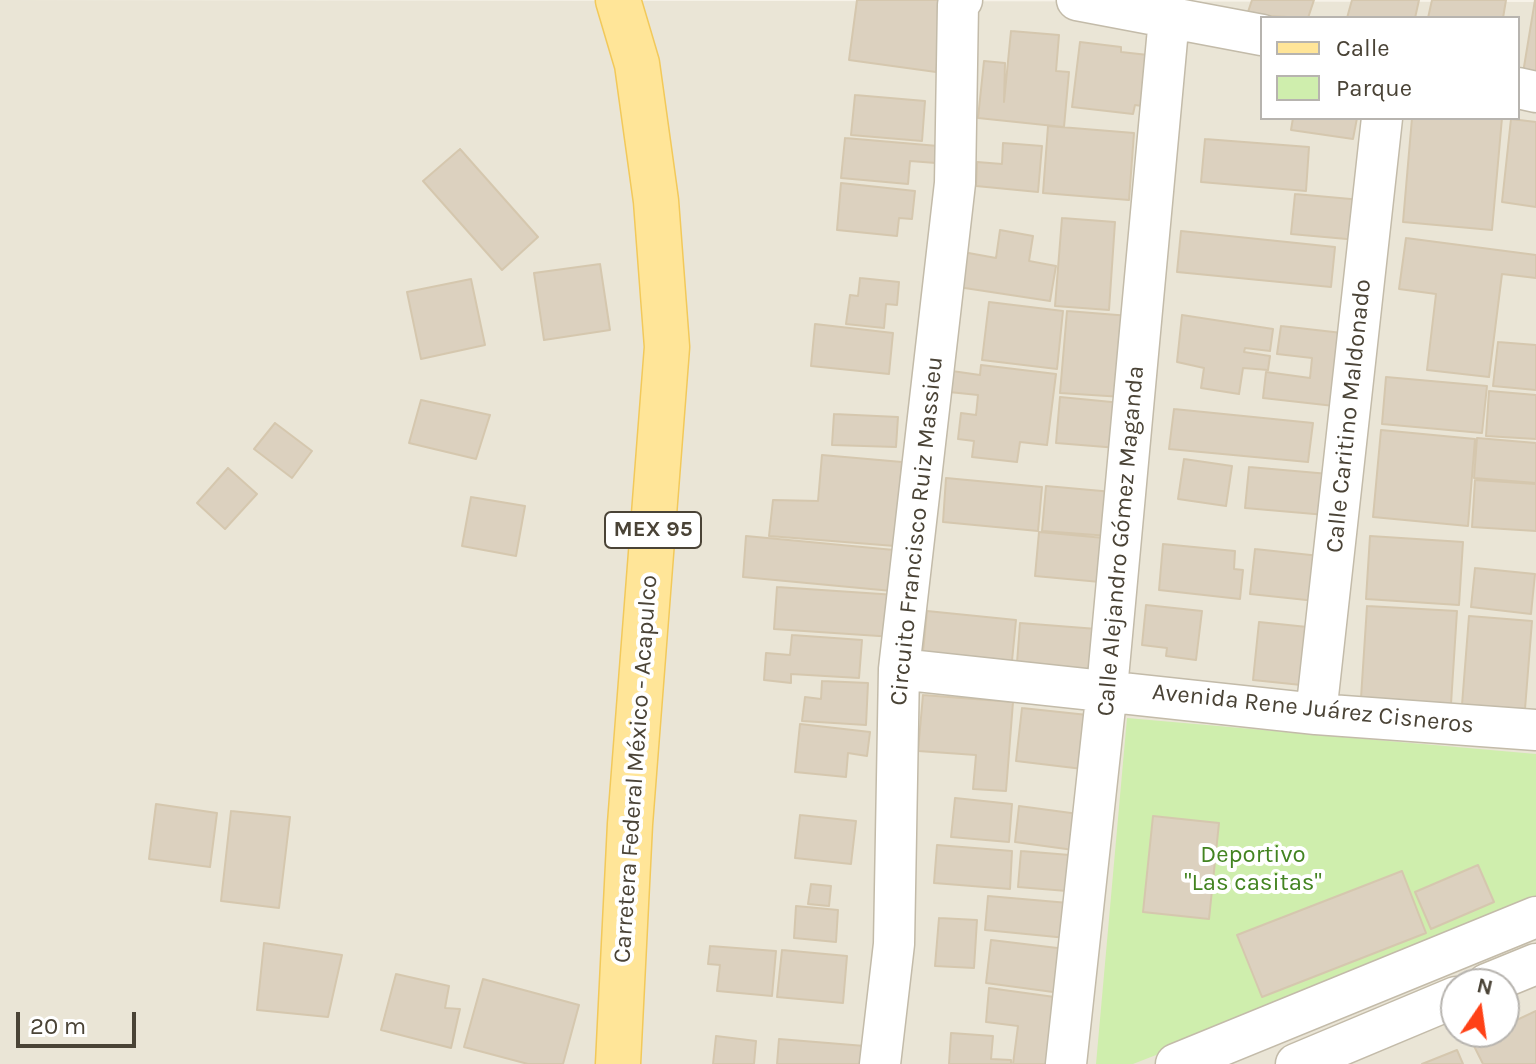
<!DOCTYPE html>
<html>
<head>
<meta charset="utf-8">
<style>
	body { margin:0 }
	#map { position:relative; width:1536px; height:1064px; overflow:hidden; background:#f6f2e8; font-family:Karla,sans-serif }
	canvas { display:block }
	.legend { position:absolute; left:1260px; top:16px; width:260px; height:104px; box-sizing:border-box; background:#fff; border:2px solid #b7b4af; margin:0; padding:10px 14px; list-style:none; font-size:24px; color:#4a4336 }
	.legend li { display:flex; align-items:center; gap:16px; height:40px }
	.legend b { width:40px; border:2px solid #b7b4af }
	.north { position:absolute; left:1440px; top:968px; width:80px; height:80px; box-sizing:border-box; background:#fff; border:2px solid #b7b4af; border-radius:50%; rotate:13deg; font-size:22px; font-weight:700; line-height:32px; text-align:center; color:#4a4336 }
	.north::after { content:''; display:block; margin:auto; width:28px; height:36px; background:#ff4116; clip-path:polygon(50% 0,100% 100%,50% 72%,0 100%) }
	.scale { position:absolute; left:16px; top:1012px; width:120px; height:36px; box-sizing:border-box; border:4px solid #4a4336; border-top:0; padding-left:10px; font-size:24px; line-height:28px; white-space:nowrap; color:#4a4336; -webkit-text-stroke:6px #fff; paint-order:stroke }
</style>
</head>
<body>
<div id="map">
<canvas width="1536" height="1064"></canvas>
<ul class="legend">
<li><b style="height:10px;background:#ffe598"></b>Calle</li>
<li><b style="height:22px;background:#cfeead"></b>Parque</li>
</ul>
<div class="north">N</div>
<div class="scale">20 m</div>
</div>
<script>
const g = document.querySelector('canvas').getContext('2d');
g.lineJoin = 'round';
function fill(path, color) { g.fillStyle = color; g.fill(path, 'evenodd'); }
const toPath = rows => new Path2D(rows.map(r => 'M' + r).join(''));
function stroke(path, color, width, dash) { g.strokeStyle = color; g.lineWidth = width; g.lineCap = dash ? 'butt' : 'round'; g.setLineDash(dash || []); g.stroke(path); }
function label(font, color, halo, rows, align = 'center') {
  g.font = font + ' Karla,sans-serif'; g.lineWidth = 8; g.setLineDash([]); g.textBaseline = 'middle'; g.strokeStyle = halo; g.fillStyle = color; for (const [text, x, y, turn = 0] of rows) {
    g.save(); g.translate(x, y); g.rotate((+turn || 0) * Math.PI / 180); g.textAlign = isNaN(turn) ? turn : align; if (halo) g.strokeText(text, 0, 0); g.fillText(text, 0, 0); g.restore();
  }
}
const residential = toPath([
	[0,0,1536,2,1536,1064,0,1064],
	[1262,18,1518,18,1518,118,1262,118],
	[1456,984,1504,984,1504,1032,1456,1032]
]);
const green = toPath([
	[1127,718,1536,754,1536,907,1133,1064,1096,1064]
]);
const building = toPath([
	[857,0,945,0,936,72,849,60,857,0],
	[1252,0,1314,0,1308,18,1247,15,1252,0],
	[1352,0,1419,0,1415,18,1347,18,1352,0],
	[1432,0,1506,0,1503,18,1428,18,1432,0],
	[1535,0,1536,0,1536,75,1523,73,1535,0],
	[1011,31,1059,35,1056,71,1069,72,1064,127,978,118,984,61,1005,63,1004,102,1011,31],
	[1080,42,1121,47,1121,52,1157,56,1142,106,1135,105,1133,114,1072,107,1080,42],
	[855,95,925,101,922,141,851,135,855,95],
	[1293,118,1357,118,1353,139,1291,130,1293,118],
	[1412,118,1502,118,1492,230,1403,222,1412,118],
	[1511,119,1536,122,1536,207,1502,202,1511,119],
	[1048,126,1134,133,1129,200,1043,193,1048,126],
	[845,138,938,146,936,163,910,161,908,184,841,178,845,138],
	[1205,139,1309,147,1306,191,1201,182,1205,139],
	[1003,143,1042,146,1038,192,976,186,977,162,1002,164,1003,143],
	[460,149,538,237,502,270,423,181,460,149],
	[841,183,915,191,912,219,899,218,897,236,837,230,841,183],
	[1295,194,1362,200,1358,240,1291,234,1295,194],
	[1062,218,1115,222,1109,310,1055,306,1062,218],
	[1000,230,1033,236,1029,261,1056,266,1050,301,958,287,963,252,996,258,1000,230],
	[1181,231,1335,247,1331,287,1177,272,1181,231],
	[1406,238,1536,255,1536,278,1502,274,1489,377,1427,370,1436,294,1399,289,1406,238],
	[600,264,610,330,544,340,534,273,600,264],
	[860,278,899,282,897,305,886,304,884,328,846,324,850,295,858,296,860,278],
	[471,279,485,345,421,359,407,292,471,279],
	[989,302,1063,311,1057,369,982,360,989,302],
	[1067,311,1130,316,1123,397,1060,393,1067,311],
	[1182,315,1273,329,1270,351,1245,348,1244,352,1270,356,1268,370,1243,368,1239,394,1201,388,1204,368,1177,362,1182,315],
	[815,324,893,333,889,374,811,366,815,324],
	[1281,326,1351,334,1343,407,1263,398,1266,372,1310,378,1312,358,1277,354,1281,326],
	[1498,342,1536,345,1536,390,1493,386,1498,342],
	[981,365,1056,374,1047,445,1020,442,1017,462,972,457,974,441,958,439,961,413,976,415,978,395,949,392,952,371,980,375,981,365],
	[1386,377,1487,386,1482,433,1382,424,1386,377],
	[1489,391,1536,395,1536,439,1486,436,1489,391],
	[1060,397,1122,403,1118,448,1056,443,1060,397],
	[421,400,490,415,476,459,409,443,421,400],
	[1174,409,1313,423,1308,462,1169,449,1174,409],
	[834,414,898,417,896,447,832,445,834,414],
	[275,423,312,451,292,478,254,449,275,423],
	[1381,430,1475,439,1468,526,1373,517,1381,430],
	[1477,438,1536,443,1536,483,1474,478,1477,438],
	[822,455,902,462,895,546,769,536,773,500,818,501,822,455],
	[1184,459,1232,466,1226,506,1178,499,1184,459],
	[1249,467,1329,474,1326,515,1245,508,1249,467],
	[228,468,257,494,225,529,197,503,228,468],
	[946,478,1042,487,1038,531,943,522,946,478],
	[1475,480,1536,484,1536,531,1472,527,1475,480],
	[1046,486,1113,492,1109,536,1042,531,1046,486],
	[471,497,525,506,516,556,462,546,471,497],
	[1039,532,1115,539,1111,583,1035,576,1039,532],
	[746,536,894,550,892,591,743,577,746,536],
	[1370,536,1463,542,1459,605,1366,599,1370,536],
	[1163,544,1235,551,1234,569,1243,570,1240,599,1159,590,1163,544],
	[1255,549,1320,556,1316,601,1250,594,1255,549],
	[1475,568,1535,574,1531,614,1471,607,1475,568],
	[777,587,896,595,894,637,774,629,777,587],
	[1146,605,1202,611,1196,660,1166,656,1167,648,1142,645,1146,605],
	[1367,606,1457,611,1451,704,1361,698,1367,606],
	[927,611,1016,620,1011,671,922,662,927,611],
	[1469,616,1532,621,1525,709,1462,705,1469,616],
	[1259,622,1317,628,1311,686,1253,680,1259,622],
	[1020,623,1097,629,1092,682,1016,676,1020,623],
	[792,635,862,640,859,678,791,674,791,683,764,680,766,653,790,655,792,635],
	[822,681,868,683,866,725,802,721,805,697,821,699,822,681],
	[923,695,1013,702,1006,791,973,789,976,755,918,751,923,695],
	[1022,708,1097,716,1091,770,1016,761,1022,708],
	[800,724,870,732,867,756,848,753,846,777,795,772,800,724],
	[955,798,1012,804,1009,842,951,837,955,798],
	[156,804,217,813,210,867,149,859,156,804],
	[1019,806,1086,815,1081,851,1015,842,1019,806],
	[231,811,290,817,279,908,221,901,231,811],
	[800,815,856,821,851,864,795,858,800,815],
	[1153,816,1219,823,1209,919,1143,912,1153,816],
	[937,845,1012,851,1010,889,934,883,937,845],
	[1021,851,1082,856,1079,892,1018,887,1021,851],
	[1478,865,1494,902,1431,929,1415,892,1478,865],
	[1402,871,1426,933,1262,997,1237,935,1402,871],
	[811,884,831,886,829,906,808,904,811,884],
	[988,896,1080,904,1077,939,985,930,988,896],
	[796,906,838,910,836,942,794,938,796,906],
	[939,918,977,920,974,968,935,966,939,918],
	[991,940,1074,950,1068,994,986,983,991,940],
	[264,943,342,955,328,1017,257,1010,264,943],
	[710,946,776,951,772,996,717,991,720,965,708,964,710,946],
	[782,950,847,956,843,1003,777,997,782,950],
	[396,974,449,986,445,1008,460,1009,451,1048,381,1030,396,974],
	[483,979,579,1005,563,1064,528,1064,464,1047,483,979],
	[989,988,1069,999,1062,1064,1013,1064,1018,1026,986,1022,989,988],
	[1536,1011,1536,1064,1483,1064,1472,1042,1492,1032,1504,1032,1504,1026,1536,1011],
	[951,1033,993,1036,991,1059,1011,1060,1011,1064,949,1064,951,1033],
	[716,1036,756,1041,754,1064,713,1064,716,1036],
	[779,1039,877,1047,876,1064,777,1064,779,1039],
	[1457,1050,1463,1064,1422,1064,1457,1050]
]);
const minor = toPath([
	[1077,0,1262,35],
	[1518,88,1536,92],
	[899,669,1316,714,1536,730],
	[1316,714,1382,118],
	[1487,984,1536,964],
	[880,1064,894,944,899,669,955,183,958,5,962,0],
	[1066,1064,1107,689,1169,18],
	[1176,1064,1536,917],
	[1296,1064,1456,997]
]);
const major = toPath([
	[618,0,637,64,656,201,667,347,630,824,618,1064]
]);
const shields = [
	[653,530,96]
];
const shieldNames = [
	["MEX 95",653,530]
];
const streetNames = [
	["Calle Caritino Maldonado",1349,416,-84],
	["Circuito Francisco Ruiz Massieu",917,531,-84],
	["Calle Alejandro Gómez Maganda",1121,541,-85],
	["Avenida Rene Juárez Cisneros",1313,709,6],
	["Carretera Federal México - Acapulco",636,769,-86]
];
const parkNames = [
	["Deportivo",1253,855],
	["\"Las casitas\"",1253,883]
];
fill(residential, '#eae5d6');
fill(green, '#cfeead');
fill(building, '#dcd1bf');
stroke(building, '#d5c7ae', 2);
stroke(minor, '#c3bba9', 43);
stroke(major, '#f2c95a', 47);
stroke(minor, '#fff', 40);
stroke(major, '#ffe598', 44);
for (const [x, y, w] of shields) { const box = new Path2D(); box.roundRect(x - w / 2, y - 18, w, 36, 6); g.fillStyle = '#fff'; g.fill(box); stroke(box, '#4a4336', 2); }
label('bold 22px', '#4a4336', null, shieldNames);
label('24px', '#4a4336', '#fff', streetNames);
label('24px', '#438421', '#fff', parkNames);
</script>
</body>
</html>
